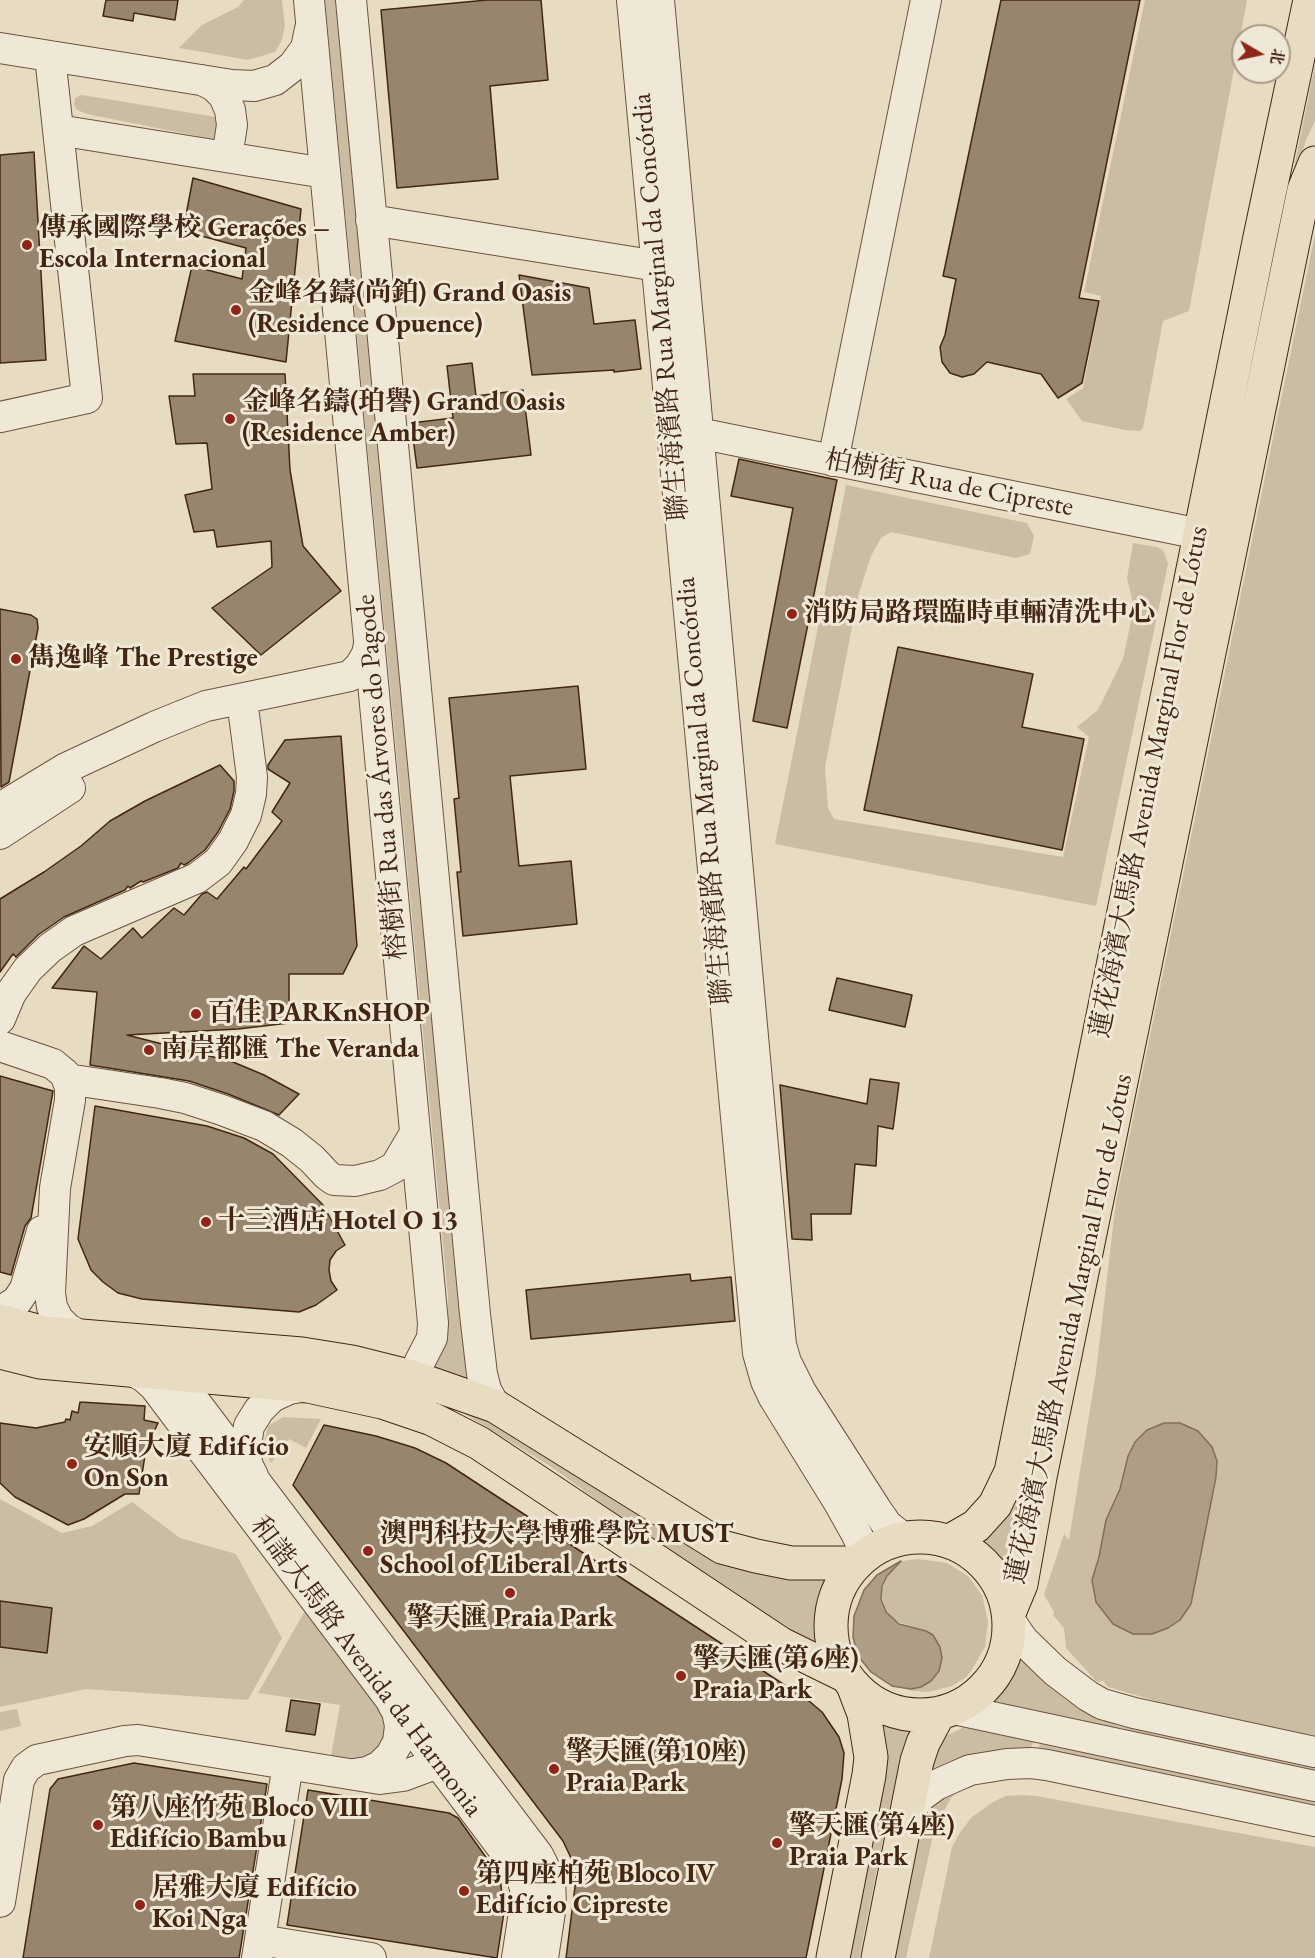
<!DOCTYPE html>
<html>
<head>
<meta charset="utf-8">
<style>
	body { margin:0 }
	#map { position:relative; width:1315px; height:1958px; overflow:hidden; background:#e7dcc1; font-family:"EB Garamond","Noto Serif SC",serif }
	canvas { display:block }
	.north { position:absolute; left:1231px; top:24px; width:60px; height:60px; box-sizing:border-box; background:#efe8d7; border:2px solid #aa9b89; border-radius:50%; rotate:99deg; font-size:16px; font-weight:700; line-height:24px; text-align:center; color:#432714 }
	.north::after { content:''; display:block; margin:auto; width:21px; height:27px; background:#8f2418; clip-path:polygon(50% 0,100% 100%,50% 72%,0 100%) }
</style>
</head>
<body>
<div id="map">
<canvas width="1315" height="1958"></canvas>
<div class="north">北</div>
</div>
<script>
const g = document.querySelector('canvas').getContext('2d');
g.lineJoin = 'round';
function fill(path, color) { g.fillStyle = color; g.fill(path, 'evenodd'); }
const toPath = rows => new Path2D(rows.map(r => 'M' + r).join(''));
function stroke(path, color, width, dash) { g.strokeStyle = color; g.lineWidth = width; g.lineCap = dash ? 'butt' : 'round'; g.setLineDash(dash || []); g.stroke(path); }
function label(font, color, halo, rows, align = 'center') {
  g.font = font + ' "EB Garamond","Noto Serif SC",serif'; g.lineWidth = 6; g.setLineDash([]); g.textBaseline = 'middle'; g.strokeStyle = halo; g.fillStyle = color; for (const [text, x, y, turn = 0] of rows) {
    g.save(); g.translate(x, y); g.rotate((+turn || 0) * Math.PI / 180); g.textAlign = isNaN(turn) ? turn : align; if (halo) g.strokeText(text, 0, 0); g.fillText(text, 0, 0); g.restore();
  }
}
const green = toPath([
	[244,0,282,0,285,26,281,42,275,52,248,60,179,48,202,25,238,7],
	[325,0,338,0,471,1379,432,1370,444,1346,448,1330,448,1297],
	[1145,0,1247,0,1189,311,1163,321,1143,428,1140,431,1125,430,1082,421,1066,399,1083,388,1101,296,1084,292],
	[1315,65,1315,121,1306,140,1289,197,1024,1491,1006,1563,982,1540,998,1528,1011,1512,1021,1495],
	[82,95,210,116,221,119,215,139,207,138,87,114,77,110,74,105,75,98],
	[1315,234,1315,1736,1211,1717,1108,1687,1103,1681,1097,1682,1066,1648,1064,1628,1053,1615,1054,1612,1044,1595,1064,1534,1069,1540,1096,1372,1116,1201],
	[846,485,1027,523,1034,536,1030,554,1016,558,891,532,881,538,871,556,858,596,825,767,828,808,834,819,1063,857,1089,737,1077,727,1098,710,1123,659,1134,607,1127,578,1133,543,1157,547,1163,550,1168,564,1096,906,775,844],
	[460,1406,512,1430,713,1555,834,1570,823,1594,816,1625,820,1655,705,1578,550,1466,460,1411],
	[283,1417,321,1419,306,1448,289,1439,271,1463,265,1450,265,1439,268,1426],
	[0,1499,62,1533,92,1526,132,1502,180,1538,236,1554,282,1638,248,1700,86,1689,0,1707],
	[918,1559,947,1563,968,1576,982,1595,988,1621,985,1647,971,1671,965,1678,952,1686,928,1692,913,1691,898,1687,907,1689,921,1687,931,1681,939,1671,942,1658,932,1635,926,1631,895,1621,886,1612,881,1593,887,1576,895,1565,901,1561],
	[306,1609,385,1709,386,1739,373,1757,330,1762,340,1705,258,1693],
	[1021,1654,1034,1671,1065,1699,1091,1714,1118,1726,1315,1767,1315,1775,990,1705,1003,1690],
	[17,1709,21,1726,0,1731,0,1712],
	[883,1724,918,1730,906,1744,899,1762,859,1958,847,1958,887,1753],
	[982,1726,1032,1739,1033,1743,1031,1747,999,1758,974,1775,951,1798,935,1827,906,1958,885,1958,923,1768,944,1737,964,1727],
	[1041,1744,1315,1801,1315,1808,1039,1752,1038,1747],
	[1022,1795,1036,1796,1315,1847,1315,1958,929,1958,952,1847,961,1831,972,1817,993,1802,1006,1796]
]);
const water = toPath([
	[1164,1423,1180,1423,1198,1431,1212,1447,1217,1461,1216,1477,1191,1604,1180,1620,1168,1628,1152,1634,1133,1634,1113,1624,1096,1602,1092,1580,1099,1557,1106,1520,1120,1489,1128,1456,1135,1442,1147,1430,1164,1423],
	[901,1561,887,1576,882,1586,881,1599,886,1612,899,1624,926,1631,933,1635,940,1647,942,1658,939,1671,931,1681,921,1687,911,1689,892,1686,871,1672,858,1656,853,1637,854,1616,864,1590,877,1575,901,1561]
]);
const building = toPath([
	[106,0,178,0,175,20,134,13,133,21,103,16,106,0],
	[487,0,541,0,548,80,490,86,498,179,397,188,381,10,487,0],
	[1001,0,1140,0,1079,298,1099,301,1082,383,1058,398,1041,374,987,362,974,374,962,377,950,373,942,362,940,347,945,335,956,279,943,276,1001,0],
	[34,152,46,360,0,363,0,155,34,152],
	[193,178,301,209,286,362,175,341,192,266,242,279,246,248,183,231,193,178],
	[519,275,589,288,594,324,635,320,641,369,614,372,614,370,532,375,519,275],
	[472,363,476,396,523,390,531,455,417,468,411,423,453,418,447,366,472,363],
	[193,374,285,374,290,470,303,546,341,591,261,655,212,608,272,567,271,541,217,547,214,530,194,532,185,495,212,489,207,443,176,444,169,396,195,396,193,374],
	[739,459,837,480,787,728,753,721,793,508,731,496,739,459],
	[0,609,31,615,37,619,38,628,9,782,1,787,0,609],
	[898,647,1033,674,1022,727,1084,739,1062,850,864,810,898,647],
	[578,686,586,769,510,776,519,866,571,861,577,924,463,936,457,872,461,872,454,799,459,798,449,698,578,686],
	[341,736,357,946,343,974,289,974,289,1023,238,1029,127,1035,233,1062,264,1075,299,1094,279,1115,228,1094,189,1081,90,1065,97,992,52,988,84,946,101,959,133,928,142,938,174,908,184,915,202,894,207,892,217,899,244,867,246,869,282,821,272,812,290,783,268,769,268,765,285,740,341,736],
	[220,765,234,781,234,791,230,809,218,832,205,850,188,863,184,865,181,863,178,868,143,882,141,881,130,888,128,886,125,890,64,917,38,935,16,957,13,954,0,972,0,899,44,872,81,846,110,821,145,801,220,765],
	[837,978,912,995,905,1027,829,1010,837,978],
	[0,1076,53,1091,31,1218,25,1226,11,1275,0,1272,0,1076],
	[870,1079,899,1083,893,1129,878,1126,876,1166,855,1164,851,1214,811,1214,812,1240,792,1239,780,1085,867,1104,870,1079],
	[95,1106,207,1126,244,1138,273,1154,323,1205,345,1245,336,1251,330,1260,329,1270,331,1281,337,1290,316,1305,299,1312,142,1299,118,1293,103,1282,91,1270,78,1239,95,1106],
	[690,1274,691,1281,731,1277,735,1321,531,1339,526,1290,690,1274],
	[80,1402,145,1406,144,1420,158,1423,146,1449,139,1494,125,1494,84,1519,68,1525,15,1497,0,1483,0,1423,36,1428,65,1422,66,1419,70,1420,72,1411,78,1413,80,1402],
	[324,1425,376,1436,415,1448,446,1463,809,1701,822,1712,839,1737,844,1753,842,1779,806,1958,566,1958,576,1879,571,1858,563,1841,293,1485,324,1425],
	[0,1601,52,1608,47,1653,0,1647,0,1601],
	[291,1700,320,1704,315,1735,286,1731,291,1700],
	[134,1763,267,1784,239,1958,23,1958,50,1789,58,1779,134,1763],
	[308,1790,449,1813,458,1818,500,1877,504,1912,497,1958,287,1925,308,1790]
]);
const minor = toPath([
	[309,0,433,1323,432,1338,412,1377,422,1397],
	[351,0,475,1314,482,1374,486,1390,495,1406],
	[632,0,758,1353,766,1381,773,1396,838,1501,857,1535,866,1554],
	[659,0,781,1345,786,1362,801,1392,876,1509,887,1525,902,1537],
	[0,48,232,85,254,86,275,80,293,66,306,48,310,29],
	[202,80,214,86,224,96,230,110,232,125,227,157],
	[58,130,325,173],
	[371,220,676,269],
	[0,417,87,398,50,56],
	[698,433,1200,534],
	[833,461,926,0],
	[0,808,66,768,154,727,191,712,206,706,350,676,360,666,367,654,369,644],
	[0,834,70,788],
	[0,1019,11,993,28,969,50,948,74,931,197,878,218,862,233,841,246,815,251,794,252,777,244,715],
	[0,1046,53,1064,65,1074,70,1087,70,1100,55,1188,50,1293,52,1307,58,1319,68,1329,81,1336],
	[67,1079,160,1093,185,1098,222,1110,264,1126,292,1143,312,1159,327,1175,334,1180,355,1181,380,1175,395,1167,414,1135],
	[0,1312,17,1301,25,1289,42,1231],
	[131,1370,144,1377,155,1387,519,1870,525,1888,525,1906,517,1958],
	[174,1374,538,1855,550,1879,551,1905,543,1958],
	[253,1476,247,1464,246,1445,249,1426,259,1410,272,1397,289,1389,308,1386],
	[1010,1621,1023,1640,1055,1671,1088,1696,1102,1704,1134,1713,1315,1752],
	[954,1709,1315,1786],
	[354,1774,367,1772,380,1766,391,1755,398,1742,400,1726,397,1711,393,1705],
	[906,1815,921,1796,936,1785,954,1777,970,1770,1007,1764,1031,1763,1047,1765,1315,1821],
	[0,1902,19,1780,26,1768,37,1760,125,1741,138,1740,380,1779,403,1776,438,1763,453,1752],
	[260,1940,371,1958],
	[257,1958,288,1764]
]);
const major = toPath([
	[0,1321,44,1333,302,1354,352,1362,412,1377,495,1406,722,1547,756,1556,791,1563,856,1563],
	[0,1352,40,1362,308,1386,382,1402,432,1419,479,1443,781,1644,846,1676],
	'831 1626a89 89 0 1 1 178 0a89 89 0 1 1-178 0Z',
	[950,1541,976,1526,995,1505,1011,1472,1260,237,1310,0],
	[1009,1613,1021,1584,1040,1477,1293,243,1304,190,1315,163],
	[833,1958,869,1775,871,1757,864,1714,853,1685],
	[878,1958,917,1761,923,1743,939,1713]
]);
const markers = [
	[27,245,6,"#8f2418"],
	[236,310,6,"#8f2418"],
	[230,419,6,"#8f2418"],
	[792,614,6,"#8f2418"],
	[16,659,6,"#8f2418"],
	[196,1014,6,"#8f2418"],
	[149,1050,6,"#8f2418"],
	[206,1222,6,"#8f2418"],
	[72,1464,6,"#8f2418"],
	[368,1551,6,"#8f2418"],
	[510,1593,6,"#8f2418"],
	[681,1676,6,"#8f2418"],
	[554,1769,6,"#8f2418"],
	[98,1825,6,"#8f2418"],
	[777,1843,6,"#8f2418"],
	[464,1891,6,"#8f2418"],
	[140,1905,6,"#8f2418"]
];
const poiNames = [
	["傳承國際學校 Gerações –",39,229],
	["Escola Internacional",39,260],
	["金峰名鑄(尚鉑) Grand Oasis",248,294],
	["(Residence Opuence)",248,325],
	["金峰名鑄(珀譽) Grand Oasis",242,403],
	["(Residence Amber)",242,434],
	["消防局路環臨時車輛清洗中心",804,614],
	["雋逸峰 The Prestige",28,659],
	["百佳 PARKnSHOP",208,1014],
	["南岸都匯 The Veranda",161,1050],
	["十三酒店 Hotel O 13",218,1222],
	["安順大廈 Edifício",84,1448],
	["On Son",84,1479],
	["澳門科技大學博雅學院 MUST",380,1535],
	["School of Liberal Arts",380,1566],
	["擎天匯 Praia Park",510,1619,"center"],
	["擎天匯(第6座)",693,1660],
	["Praia Park",693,1691],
	["擎天匯(第10座)",566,1753],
	["Praia Park",566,1784],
	["第八座竹苑 Bloco VIII",110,1809],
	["Edifício Bambu",110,1840],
	["擎天匯(第4座)",789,1827],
	["Praia Park",789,1858],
	["第四座柏苑 Bloco IV",476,1875],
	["Edifício Cipreste",476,1906],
	["居雅大廈 Edifício",152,1889],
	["Koi Nga",152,1920]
];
const streetNames = [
	["聯生海濱路 Rua Marginal da Concórdia",661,307,-95],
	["柏樹街 Rua de Cipreste",949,484,11],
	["榕樹街 Rua das Árvores do Pagode",382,777,-95],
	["蓮花海濱大馬路 Avenida Marginal Flor de Lótus",1150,782,-79],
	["聯生海濱路 Rua Marginal da Concórdia",705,791,-95],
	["蓮花海濱大馬路 Avenida Marginal Flor de Lótus",1070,1329,-78],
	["和諧大馬路 Avenida da Harmonia",366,1667,53]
];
fill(green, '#cbbda4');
fill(water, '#af9e86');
stroke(water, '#846e58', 1.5);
fill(building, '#98856e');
stroke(building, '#432714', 1.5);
stroke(minor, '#6c543f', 32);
stroke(major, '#432714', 35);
stroke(minor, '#efe8d7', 30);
stroke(major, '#e7dcc1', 33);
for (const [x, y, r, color] of markers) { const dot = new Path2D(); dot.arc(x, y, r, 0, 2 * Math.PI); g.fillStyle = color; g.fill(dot); stroke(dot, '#efe8d7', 2); }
label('bold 27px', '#432714', '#efe8d7', poiNames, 'left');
label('27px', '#432714', '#efe8d7', streetNames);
</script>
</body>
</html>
